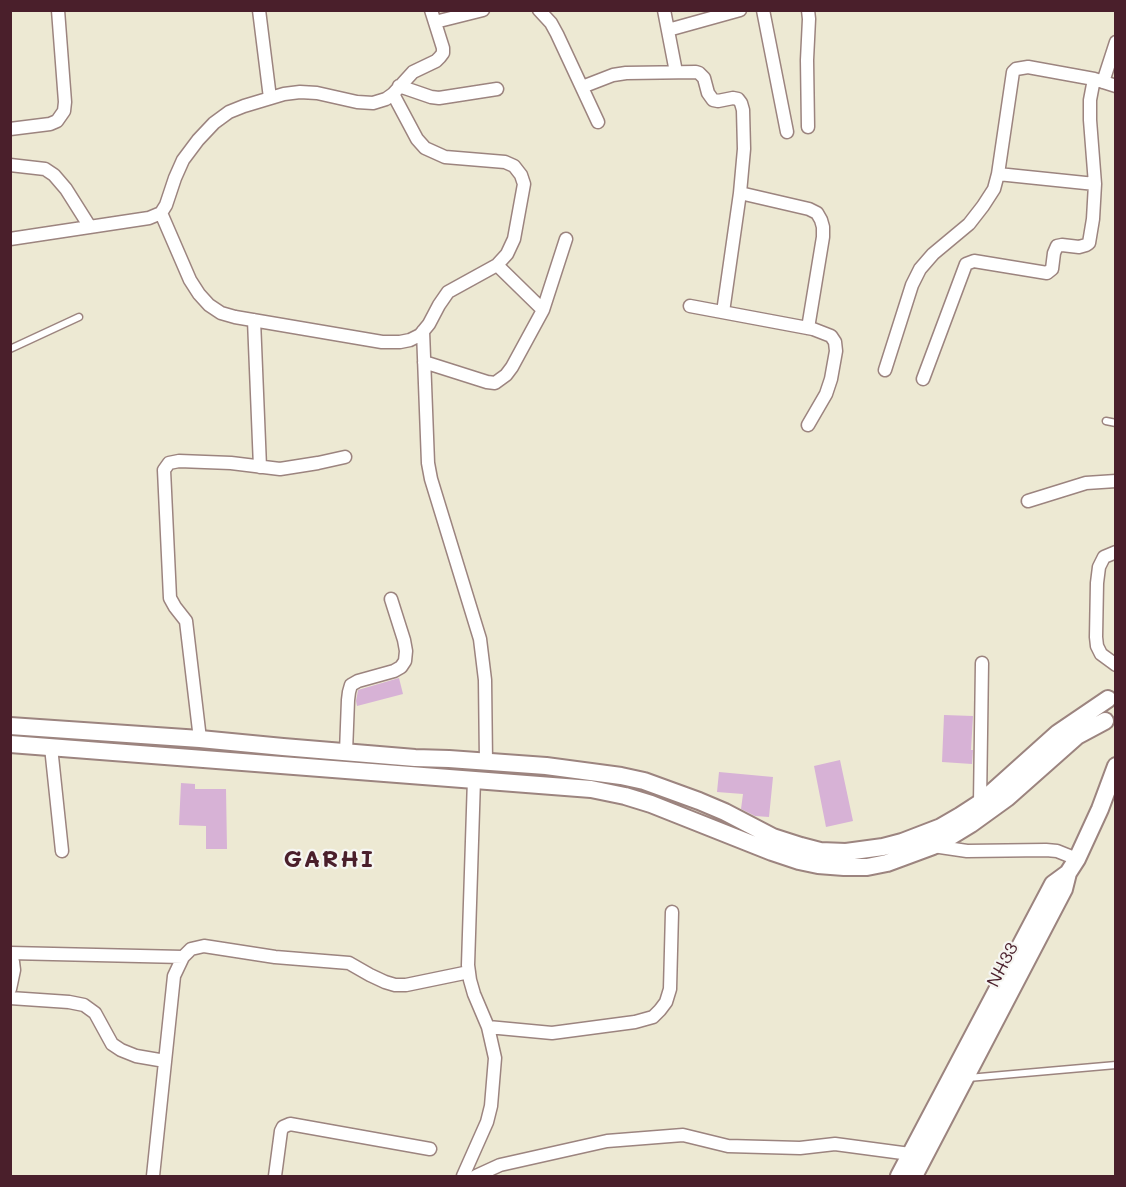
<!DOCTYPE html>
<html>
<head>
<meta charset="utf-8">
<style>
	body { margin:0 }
	#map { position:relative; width:1126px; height:1187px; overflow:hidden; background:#ede9d3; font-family:Mali,sans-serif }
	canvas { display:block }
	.frame { position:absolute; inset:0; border:12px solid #4a1f2b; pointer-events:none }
</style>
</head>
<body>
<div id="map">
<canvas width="1126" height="1187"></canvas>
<div class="frame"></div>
</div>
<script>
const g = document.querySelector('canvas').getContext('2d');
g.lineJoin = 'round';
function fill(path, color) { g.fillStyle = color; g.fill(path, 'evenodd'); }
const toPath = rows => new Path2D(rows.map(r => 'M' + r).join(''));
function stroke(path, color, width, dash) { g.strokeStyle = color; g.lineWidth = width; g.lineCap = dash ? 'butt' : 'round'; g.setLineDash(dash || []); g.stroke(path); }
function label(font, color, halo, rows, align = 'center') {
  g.font = font + ' Mali,sans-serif'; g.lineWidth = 4.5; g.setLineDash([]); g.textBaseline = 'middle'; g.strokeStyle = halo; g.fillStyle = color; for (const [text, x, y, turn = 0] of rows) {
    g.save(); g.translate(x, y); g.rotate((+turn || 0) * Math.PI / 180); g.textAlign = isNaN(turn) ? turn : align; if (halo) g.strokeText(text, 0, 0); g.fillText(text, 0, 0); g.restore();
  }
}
const building = toPath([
	[399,678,403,694,357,706,356,701,358,690],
	[944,715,973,716,971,750,973,750,972,764,942,762],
	[840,760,853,821,826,827,814,766],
	[719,772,773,777,769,817,755,816,741,809,743,794,717,792],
	[181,783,195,784,195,789,226,789,227,849,206,849,206,826,179,825]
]);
const lane = toPath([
	[10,349,79,317],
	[1106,421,1116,423],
	[968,1078,1116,1065]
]);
const street = toPath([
	[259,10,270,98],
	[539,10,551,23,557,34,598,122],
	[664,10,676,72],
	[763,10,787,132],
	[808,10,809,19,807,60,808,127],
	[435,22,483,10],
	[668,30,740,10],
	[1103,82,1116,42],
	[399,86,431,97,439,98,497,89],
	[582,87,613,75,626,73,696,72,699,73,704,78,708,93,713,100,718,101,733,98,738,99,741,103,743,110,744,149,740,193,723,312],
	[10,129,50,124,57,121,64,111,65,102,58,10],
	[10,165,45,169,54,175,66,189,90,227],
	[998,174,1095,184],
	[740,193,809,209,817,213,821,220,823,227,823,237,808,328],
	[161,213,190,280,199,294,209,305,221,313,235,317,382,342,400,342,410,340,420,335,429,324,439,305,448,292,497,265,507,254,514,239,524,184,521,175,514,166,505,162,445,157,425,148,417,139,393,94],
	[10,239,149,218,161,213,166,205,175,178,183,160,198,140,214,123,229,112,244,106,284,94,300,92,317,93,357,102,373,103,386,99,393,94,413,72,436,61,440,57,443,53,443,48,431,10],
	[690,306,813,329,831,336,835,342,836,351,831,379,826,394,808,425],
	[543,310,566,239],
	[254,320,260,467],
	[423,331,428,463,431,479,480,639,485,680,486,762],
	[424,362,487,382,495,383,506,375,512,367,543,310,497,265],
	[885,370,912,285,920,269,933,254,969,224,983,206,994,189,998,174,1013,72,1016,69,1028,67,1094,79,1116,86],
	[923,379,966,264,974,261,1047,273,1052,269,1054,253,1057,246,1062,245,1079,247,1086,245,1089,243,1093,219,1095,184,1090,120,1090,100,1094,79],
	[1028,501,1086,483,1116,481],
	[1116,552,1104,557,1099,567,1097,583,1096,637,1097,646,1101,654,1116,665],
	[200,739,186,621,175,607,170,598,164,470,169,463,179,461,231,463,280,469,318,463,345,457],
	[51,747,62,851],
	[346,752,348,700,349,692,351,685,358,681,394,671,401,667,405,661,406,651,404,640,391,599],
	[980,803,982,663],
	[933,846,967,851,1046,850,1057,851,1077,859],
	[10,953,183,957],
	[10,956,13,962,14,970,10,989],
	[10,998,69,1002,84,1005,95,1013,112,1044,121,1050,136,1056,165,1061],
	[488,1027,552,1033,635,1022,653,1017,660,1010,666,1002,670,989,672,912],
	[153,1176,174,976,183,957,191,949,204,946,275,957,349,963,370,975,385,982,395,985,406,985,469,972],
	[275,1176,281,1131,283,1127,290,1124,430,1149],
	[463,1176,487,1122,491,1106,495,1058,488,1027,474,994,470,980,468,965,474,779],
	[476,1176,500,1165,607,1141,683,1135,728,1146,800,1148,835,1144,910,1154]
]);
const secondary = toPath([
	[10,726,200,739,283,747,415,758,449,759,546,766,621,776,644,781,699,801,725,812,773,837,801,846,820,851,846,852,883,847,902,842,941,827,960,816,980,803,1058,733,1108,699],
	[10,744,591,789,625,796,651,804,772,852,799,861,818,865,844,867,867,867,887,863,933,846,953,835,971,824,1007,798,1077,736,1105,721],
	[899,1176,1053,884,1068,873],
	[914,1176,1064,889,1068,873,1077,859,1100,809,1116,766]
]);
const streetNames = [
	["NH33",1003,965,-63]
];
const districtNames = [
	["GARHI",329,860]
];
fill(building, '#d7b2d6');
stroke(lane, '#9c847f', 9);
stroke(street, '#9c847f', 15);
stroke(secondary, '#9c847f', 20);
stroke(lane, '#fff', 6);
stroke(street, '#fff', 12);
stroke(secondary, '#fff', 16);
label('18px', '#4a1f2b', '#f6f6f2', streetNames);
g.letterSpacing = '1.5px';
label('bold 24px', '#4a1f2b', '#f6f6f2', districtNames);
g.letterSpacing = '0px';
</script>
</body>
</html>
